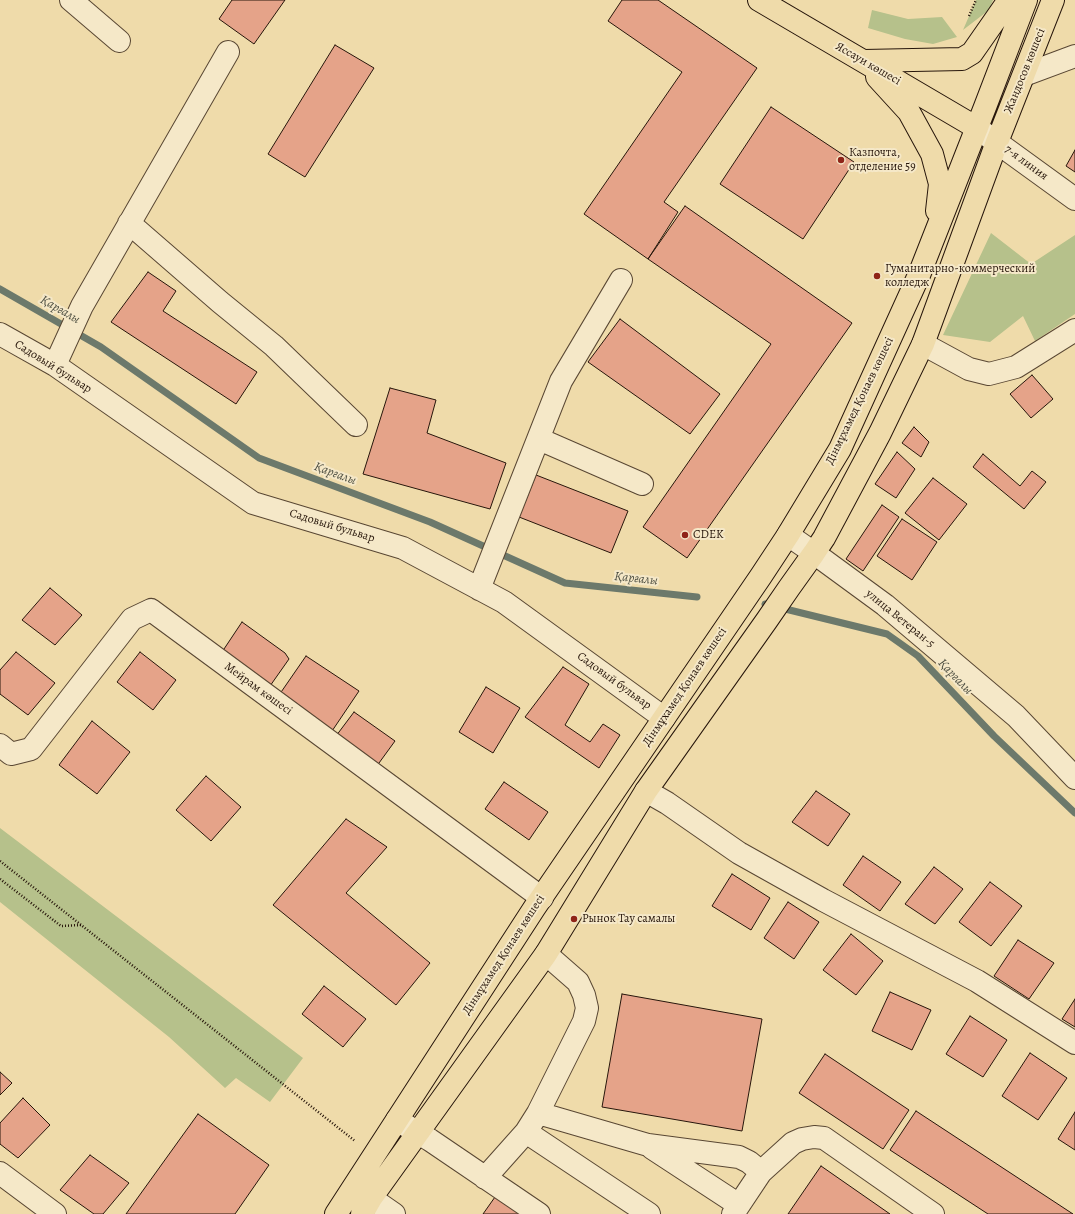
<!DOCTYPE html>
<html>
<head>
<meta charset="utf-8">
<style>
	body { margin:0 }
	canvas { display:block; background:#efdbaa }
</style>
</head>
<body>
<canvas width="1075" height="1214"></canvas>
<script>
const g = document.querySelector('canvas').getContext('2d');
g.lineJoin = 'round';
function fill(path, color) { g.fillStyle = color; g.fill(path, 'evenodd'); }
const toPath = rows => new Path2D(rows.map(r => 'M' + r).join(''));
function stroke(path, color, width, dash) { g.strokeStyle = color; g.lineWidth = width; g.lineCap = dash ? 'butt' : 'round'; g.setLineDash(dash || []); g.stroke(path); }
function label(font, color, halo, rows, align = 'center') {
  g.font = font + ' Alegreya,serif'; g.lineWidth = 4; g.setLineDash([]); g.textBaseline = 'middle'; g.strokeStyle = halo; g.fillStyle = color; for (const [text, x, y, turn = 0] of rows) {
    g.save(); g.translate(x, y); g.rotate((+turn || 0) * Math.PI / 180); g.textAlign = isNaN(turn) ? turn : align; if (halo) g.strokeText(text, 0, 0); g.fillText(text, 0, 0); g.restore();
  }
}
const green = toPath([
	[976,0,993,0,989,10,963,30],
	[872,10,908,19,942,17,957,37,933,44,905,39,868,28],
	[991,233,1031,264,1075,235,1075,314,1035,341,1023,316,990,342,943,335],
	[0,828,303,1058,270,1102,236,1078,225,1088,169,1037,0,902]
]);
const stream = toPath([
	[0,289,101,347,259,458,430,522,565,583,697,597],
	[765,604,887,634,918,656,994,736,1075,813]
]);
const building = toPath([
	[232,0,285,0,254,44,219,19,232,0],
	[622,0,658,0,757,68,664,202,678,212,648,259,584,214,682,72,608,21,622,0],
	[335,45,374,68,305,177,268,154,335,45],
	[771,107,854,162,803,239,720,184,771,107],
	[1075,150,1075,172,1066,166,1075,150],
	[685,206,852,323,687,558,643,527,771,344,648,259,685,206],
	[148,272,176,291,163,311,257,372,236,404,111,322,148,272],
	[620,319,720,394,690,434,588,362,620,319],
	[1032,375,1053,399,1031,418,1010,394,1032,375],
	[390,388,436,400,427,433,506,463,490,509,363,474,390,388],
	[914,427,929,442,921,457,902,443,914,427],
	[897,452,915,469,896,498,875,484,897,452],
	[983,454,1020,486,1032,471,1046,482,1024,509,973,467,983,454],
	[536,475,628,511,611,553,519,517,536,475],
	[933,478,967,504,939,540,905,513,933,478],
	[882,505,899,517,863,571,846,559,882,505],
	[902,519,937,542,912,580,877,556,902,519],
	[50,588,82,615,55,645,22,620,50,588],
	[242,622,285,653,289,659,270,686,222,652,242,622],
	[16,652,55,683,28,715,0,694,0,670,16,652],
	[140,652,176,680,153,710,117,682,140,652],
	[306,656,359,691,330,734,277,698,306,656],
	[563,667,589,684,565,725,590,742,603,724,620,735,599,768,525,717,563,667],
	[486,687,520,708,493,753,459,732,486,687],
	[354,712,395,741,371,774,330,744,354,712],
	[92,721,130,752,97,794,59,765,92,721],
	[206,776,241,807,211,841,176,810,206,776],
	[504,782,548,812,529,840,485,809,504,782],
	[816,791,850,814,828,846,792,822,816,791],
	[346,819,387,847,346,893,430,963,396,1005,273,905,346,819],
	[863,856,901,882,880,911,843,885,863,856],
	[934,867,963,889,935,924,905,904,934,867],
	[732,874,770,898,751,930,712,906,732,874],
	[990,882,1022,906,991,946,959,922,990,882],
	[788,902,819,922,794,959,764,938,788,902],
	[851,934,883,961,856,995,823,970,851,934],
	[1018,940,1054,963,1029,999,994,976,1018,940],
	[324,986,366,1019,343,1047,302,1014,324,986],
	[890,992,931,1010,912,1050,872,1031,890,992],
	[622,994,762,1019,742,1131,602,1107,622,994],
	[1075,999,1075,1027,1062,1019,1075,999],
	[970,1016,1007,1040,983,1077,946,1054,970,1016],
	[1030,1053,1067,1078,1038,1120,1002,1096,1030,1053],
	[825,1054,909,1110,883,1149,799,1093,825,1054],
	[0,1072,12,1083,0,1095,0,1072],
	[23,1098,50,1125,18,1158,0,1144,0,1123,23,1098],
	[916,1111,1073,1214,988,1214,890,1150,916,1111],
	[1075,1112,1075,1150,1058,1139,1075,1112],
	[198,1114,269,1165,235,1214,126,1214,198,1114],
	[90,1155,129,1183,103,1214,94,1214,60,1190,90,1155],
	[821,1166,890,1214,788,1214,821,1166],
	[495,1197,520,1214,483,1214,495,1197]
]);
const path = toPath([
	[969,16,976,0],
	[0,861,355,1141],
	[0,879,61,926,81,925]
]);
const minor = toPath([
	[71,0,119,41],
	[1024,75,1075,56],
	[977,128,1075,199],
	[129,223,220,302,274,346,356,425],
	[0,334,55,365,253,503,403,548,504,602,664,718],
	[923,344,969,369,989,374,1016,367,1075,330],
	[55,365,82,306,228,52],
	[539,439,642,484],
	[788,535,814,553,885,605,1016,716,1075,778],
	[479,589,561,381,621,280],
	[0,745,11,754,31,749,132,619,151,610,542,898],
	[646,791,667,803,739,853,823,900,977,981,1075,1043],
	[538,1113,584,1021,587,1008,584,995,578,982,546,954],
	[397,1120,430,1140,539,1214],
	[526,1132,649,1214],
	[652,1148,739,1205],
	[761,1172,793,1143,802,1139,814,1137,824,1138,933,1214],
	[0,1173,55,1214],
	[485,1178,526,1132,538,1113,648,1145,739,1157,749,1162,761,1172,733,1214],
	[371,1198,394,1214]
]);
const major = toPath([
	[759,0,977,128],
	[864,61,962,59,972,53,1009,0],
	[877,77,909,112,932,154,940,184,937,211],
	[336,1214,535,907,761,576,788,535,840,449,919,275,985,107,1026,0],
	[362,1214,371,1198,546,954,646,791,767,620,789,588,814,553,824,538,880,433,923,344,997,142,1053,0]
]);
const markers = [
	[841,160,4,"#8f2418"],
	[877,276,4,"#8f2418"],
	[685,535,4,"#8f2418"],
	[574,919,4,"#8f2418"]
];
const streetNames = [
	["Яссауи көшесі",868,64,30],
	["Жандосов көшесі",1025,71,-68],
	["7-я линия",1026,163,36],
	["Садовый бульвар",53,367,32],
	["Дінмұхамед Қонаев көшесі",860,401,-64],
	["Садовый бульвар",332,526,17],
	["улица Ветеран-5",900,619,39],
	["Садовый бульвар",614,681,36],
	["Дінмұхамед Қонаев көшесі",685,687,-56],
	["Мейрам көшесі",258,689,36],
	["Дінмұхамед Қонаев көшесі",504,955,-57]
];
const poiNames = [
	["Казпочта,",849,153],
	["отделение 59",849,167],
	["Гуманитарно-коммерческий",885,269],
	["колледж",885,283],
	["CDEK",693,535],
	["Рынок Тау самалы",582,919]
];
const waterNames = [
	["Қарғалы",60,310,30],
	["Қарғалы",335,474,20],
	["Қарғалы",636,579,6],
	["Қарғалы",955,677,46]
];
fill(green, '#b6c18b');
stroke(stream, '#6c796b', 7);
fill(building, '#e5a389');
stroke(building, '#27160b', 1);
stroke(minor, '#594733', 24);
stroke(major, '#27160b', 24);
stroke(path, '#27160b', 2.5, [1, 2]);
stroke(minor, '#f5e8c8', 22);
stroke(major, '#efdbaa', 22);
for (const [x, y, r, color] of markers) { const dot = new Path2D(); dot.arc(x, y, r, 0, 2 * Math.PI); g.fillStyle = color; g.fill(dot); stroke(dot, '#f5e8c8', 1.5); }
label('12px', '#27160b', '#f5e8c8', streetNames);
label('12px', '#27160b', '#f5e8c8', poiNames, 'left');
label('italic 13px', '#4f5043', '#f5e8c8', waterNames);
</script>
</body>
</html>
